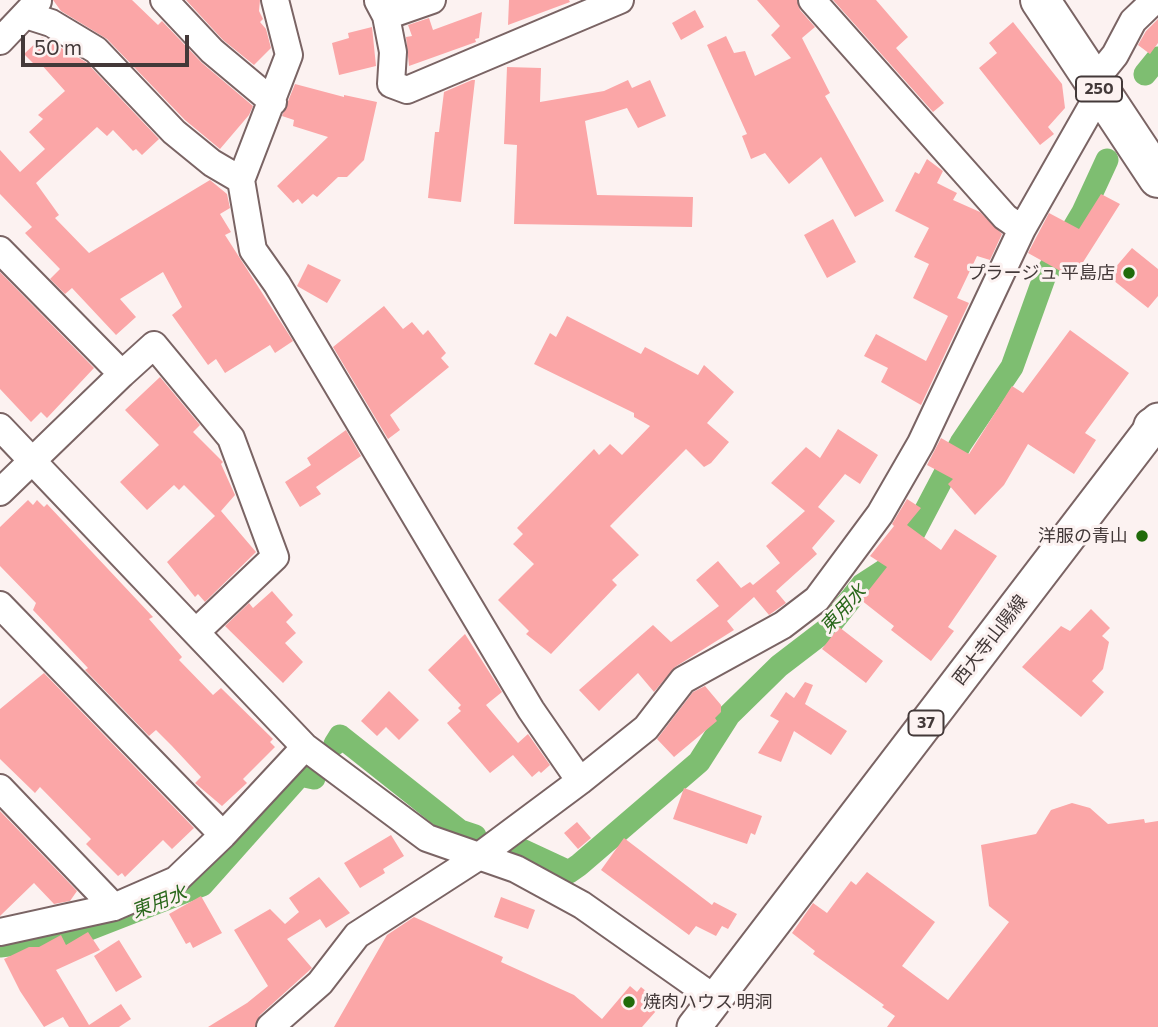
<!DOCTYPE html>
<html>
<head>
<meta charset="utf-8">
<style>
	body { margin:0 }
	#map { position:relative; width:1158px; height:1027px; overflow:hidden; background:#fcf2f1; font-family:Commissioner,sans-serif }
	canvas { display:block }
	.scale { position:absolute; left:21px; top:35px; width:168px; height:32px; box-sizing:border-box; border:4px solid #433939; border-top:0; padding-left:9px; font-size:21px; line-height:24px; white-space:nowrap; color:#433939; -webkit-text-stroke:5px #fcf2f1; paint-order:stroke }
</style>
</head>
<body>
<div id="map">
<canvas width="1158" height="1027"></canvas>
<div class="scale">50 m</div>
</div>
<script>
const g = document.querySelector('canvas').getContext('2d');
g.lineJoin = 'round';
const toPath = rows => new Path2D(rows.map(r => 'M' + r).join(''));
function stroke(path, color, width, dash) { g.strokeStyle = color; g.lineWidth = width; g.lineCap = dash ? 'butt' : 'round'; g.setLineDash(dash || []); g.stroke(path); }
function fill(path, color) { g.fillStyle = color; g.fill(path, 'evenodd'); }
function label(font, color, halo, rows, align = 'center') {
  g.font = font + ' Commissioner,"Noto Sans JP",sans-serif'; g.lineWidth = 6; g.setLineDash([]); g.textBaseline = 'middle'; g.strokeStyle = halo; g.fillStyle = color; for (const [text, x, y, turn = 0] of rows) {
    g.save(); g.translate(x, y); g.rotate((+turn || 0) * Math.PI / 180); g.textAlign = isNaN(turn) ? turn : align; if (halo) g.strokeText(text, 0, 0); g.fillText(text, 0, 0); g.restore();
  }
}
const canal = toPath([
	[1145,74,1158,58],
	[335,744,340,736,460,831,475,836],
	[513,846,569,872,579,865,699,762,729,715,779,666,826,630,862,585,899,561,961,443,1012,367,1044,278,1083,212,1107,160],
	[0,946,66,938,202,885,300,775,314,778]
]);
const building = toPath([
	[53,0,132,0,158,25,162,21,202,63,253,106,249,115,220,149,185,120,107,39,61,11],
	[186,0,260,0,259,11,263,19,260,22,266,29,271,48,254,65,223,40],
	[509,0,569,0,570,2,508,25],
	[757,0,797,0,800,10,815,27,802,38,830,93,825,96,884,201,855,217,821,157,789,184,765,153,751,159,742,136,747,134,707,45,726,36,734,53,745,51,755,76,791,58,771,35,780,26],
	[833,0,876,0,908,37,896,48,944,103,933,112],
	[695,10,704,27,681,40,672,23],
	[482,12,479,38,475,39,476,42,409,66,406,37,412,36,408,25,429,18,433,30],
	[1158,19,1158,43,1150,54,1138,45,1146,31],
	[1013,22,1062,84,1065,108,1048,127,1054,134,1040,145,979,68,997,53,989,43],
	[372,27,376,66,339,75,332,43,349,38,348,33],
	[42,37,86,62,159,139,142,155,136,149,133,151,113,130,107,136,97,127,36,183,59,215,55,218,89,253,210,180,227,194,230,208,220,214,231,232,225,235,293,341,275,353,270,345,225,373,216,359,208,365,172,315,182,307,163,272,120,299,136,317,116,335,72,288,65,294,50,279,60,269,25,233,32,227,0,194,0,150,20,172,45,149,29,132,43,119,38,115,65,91,40,63,36,66,24,54],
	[507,67,541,68,540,102,604,91,628,80,632,88,650,80,666,116,638,128,627,108,585,121,597,195,693,197,692,227,514,224,517,145,504,144],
	[472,80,475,80,461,202,428,198,435,132,439,132,444,92],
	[295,84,344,97,344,95,377,102,364,160,347,177,338,177,317,197,313,194,302,204,298,199,293,203,277,186,328,137,293,126,294,120,282,116],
	[927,159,943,171,937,183,957,193,953,200,980,212,1002,234,990,260,977,256,957,298,969,303,921,405,881,382,888,368,864,356,876,334,926,361,948,316,913,298,929,264,914,257,929,228,895,211,915,172,919,174],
	[1101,194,1120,204,1073,278,1028,253,1049,213,1079,229],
	[833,219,856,262,827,278,804,235],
	[1132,248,1158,269,1158,296,1148,308,1108,276],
	[308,264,341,280,327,303,297,286],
	[0,272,94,368,47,418,41,412,31,422,0,389],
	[384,306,403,329,412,322,423,335,428,330,446,353,441,358,449,367,390,415,400,430,388,439,333,347],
	[567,316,641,354,645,347,698,375,704,365,734,392,707,423,729,442,711,463,704,467,686,449,610,526,639,555,612,580,617,585,551,654,526,634,529,631,498,600,534,564,513,544,523,534,517,528,594,449,599,455,610,444,622,455,650,426,634,417,634,413,534,364,550,333,556,337],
	[1070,330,1129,373,1085,433,1096,440,1074,474,1028,444,1004,485,975,515,948,484,953,479,927,465,941,438,969,454,1012,386,1023,393],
	[160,377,200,425,193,432,223,462,221,464,235,495,221,511,256,552,205,602,198,594,195,597,167,562,215,516,184,485,179,490,174,485,147,510,120,482,159,445,125,410],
	[838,429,878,455,860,484,845,474,818,507,835,521,812,548,817,554,776,591,786,603,769,615,754,597,727,621,734,630,675,667,654,692,638,673,599,711,579,690,653,625,671,642,719,606,696,580,718,561,741,588,750,582,753,585,780,563,766,546,805,511,771,483,806,447,820,458],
	[346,430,361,456,316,487,321,494,300,507,285,482,311,465,307,458],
	[907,499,921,508,907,525,941,550,955,529,997,556,948,627,954,631,931,661,891,630,894,626,861,600,887,567,870,556,894,526,892,524],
	[28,500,33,505,37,500,44,507,47,504,153,617,149,619,182,657,179,660,213,695,221,688,273,739,270,742,275,747,243,779,247,783,222,806,195,783,201,777,172,746,156,730,149,736,85,670,88,668,33,610,36,603,0,566,0,527],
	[272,591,293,615,286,622,296,633,285,643,303,662,283,683,225,626,249,603,253,608],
	[1091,609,1110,628,1102,636,1109,642,1103,669,1092,681,1104,692,1081,717,1022,667,1061,626,1070,631],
	[839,627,883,661,866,683,822,649],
	[465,634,502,692,486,705,518,743,528,734,550,765,541,773,539,771,532,777,513,755,490,773,447,723,461,711,458,708,461,705,428,670],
	[44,673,194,828,172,849,163,840,125,877,122,873,118,876,86,844,91,839,40,787,35,793,0,759,0,709],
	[805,682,813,685,805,704,847,731,831,755,794,731,781,762,758,753,779,721,770,716,786,692,794,698],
	[705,686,721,705,721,712,715,718,717,721,674,757,657,739,693,692],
	[389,691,419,720,399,740,386,727,377,736,361,721],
	[684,788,762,816,755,835,751,833,747,844,673,819],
	[1072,803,1090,808,1108,824,1144,819,1145,823,1158,821,1158,1027,887,1027,895,1016,882,1007,884,1005,813,954,815,951,792,933,813,903,827,913,851,881,856,885,867,872,935,922,902,966,948,1000,1009,922,989,906,981,845,1036,834,1051,810],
	[0,811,77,891,70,901,54,904,34,883,0,916],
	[577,822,591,838,578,849,564,833],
	[391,835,404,856,383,869,385,873,360,888,344,863],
	[624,838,712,905,714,902,737,914,728,929,722,926,716,936,696,926,689,935,601,870],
	[319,877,350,913,326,928,320,919,287,939,312,968,260,1015,255,1027,208,1027,247,1003,268,986,234,930,270,909,285,924,299,912,289,898],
	[201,896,222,933,193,948,190,942,186,944,169,914],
	[501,897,535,910,528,929,494,917],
	[414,917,503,957,501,962,574,995,602,1019,630,986,637,992,641,987,652,996,656,1011,642,1027,334,1027,387,935],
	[88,932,100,950,56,970,89,1025,121,1004,131,1019,119,1027,69,1027,63,1017,44,1027,20,991,4,959,29,947,39,947,61,935,66,945],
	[119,940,142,977,116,992,94,956]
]);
const minor = toPath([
	[164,0,212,51,273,102],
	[275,0,289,55,241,180,253,250,277,284,531,710,580,781],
	[812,0,1005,217,1022,229],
	[378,1,386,16,432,0],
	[26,15,51,23,96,50,174,132,212,163,241,180],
	[386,16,393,52,391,84,407,90,620,0],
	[0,41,38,1],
	[1094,81,1115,55,1133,21,1155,0],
	[0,250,122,374,0,492],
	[122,374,154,345,231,438,275,557,196,632],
	[0,427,305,747,427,838,516,869,582,905,714,998],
	[0,605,223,835],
	[0,788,114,907],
	[0,932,114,907,176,880,223,835,305,747],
	[270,1027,320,983,357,935,478,857,580,781,646,728,683,680,783,625,817,599,880,514,921,443,1022,229,1100,92]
]);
const major = toPath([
	[694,1027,1158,420]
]);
const highway = toPath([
	[1040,0,1158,178],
	[1153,427,1158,424]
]);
const markers = [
	[1129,273,7,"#206b0a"],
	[1142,536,7,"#206b0a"],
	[629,1002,7,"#206b0a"]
];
const shields = [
	[1099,89,46],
	[926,723,35]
];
const shieldNames = [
	["250",1099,89],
	["37",926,723]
];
const poiNames = [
	["プラージュ 平島店",1115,273],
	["洋服の青山",1128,536],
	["焼肉ハウス 明洞",643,1002,"left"]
];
const streetNames = [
	["西大寺山陽線",990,640,-52]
];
const waterNames = [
	["東用水",843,609,-47],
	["東用水",159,902,-21]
];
stroke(canal, '#7ebe71', 23);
fill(building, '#fba6a7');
stroke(minor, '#7a6464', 30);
stroke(major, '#7a6464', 37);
stroke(highway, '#7a6464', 42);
stroke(minor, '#fff', 26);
stroke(major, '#fff', 33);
stroke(highway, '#fff', 38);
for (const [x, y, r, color] of markers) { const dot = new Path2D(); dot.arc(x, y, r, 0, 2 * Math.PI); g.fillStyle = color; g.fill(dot); stroke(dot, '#fcf2f1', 2.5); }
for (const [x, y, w] of shields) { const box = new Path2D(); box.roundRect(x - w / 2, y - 12.5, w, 25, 5); g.fillStyle = '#fcf2f1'; g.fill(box); stroke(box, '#433939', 2); }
label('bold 16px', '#433939', null, shieldNames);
label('18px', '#433939', '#fcf2f1', poiNames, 'right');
label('18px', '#433939', '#fcf2f1', streetNames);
label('italic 19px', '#29671b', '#fcf2f1', waterNames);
</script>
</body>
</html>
